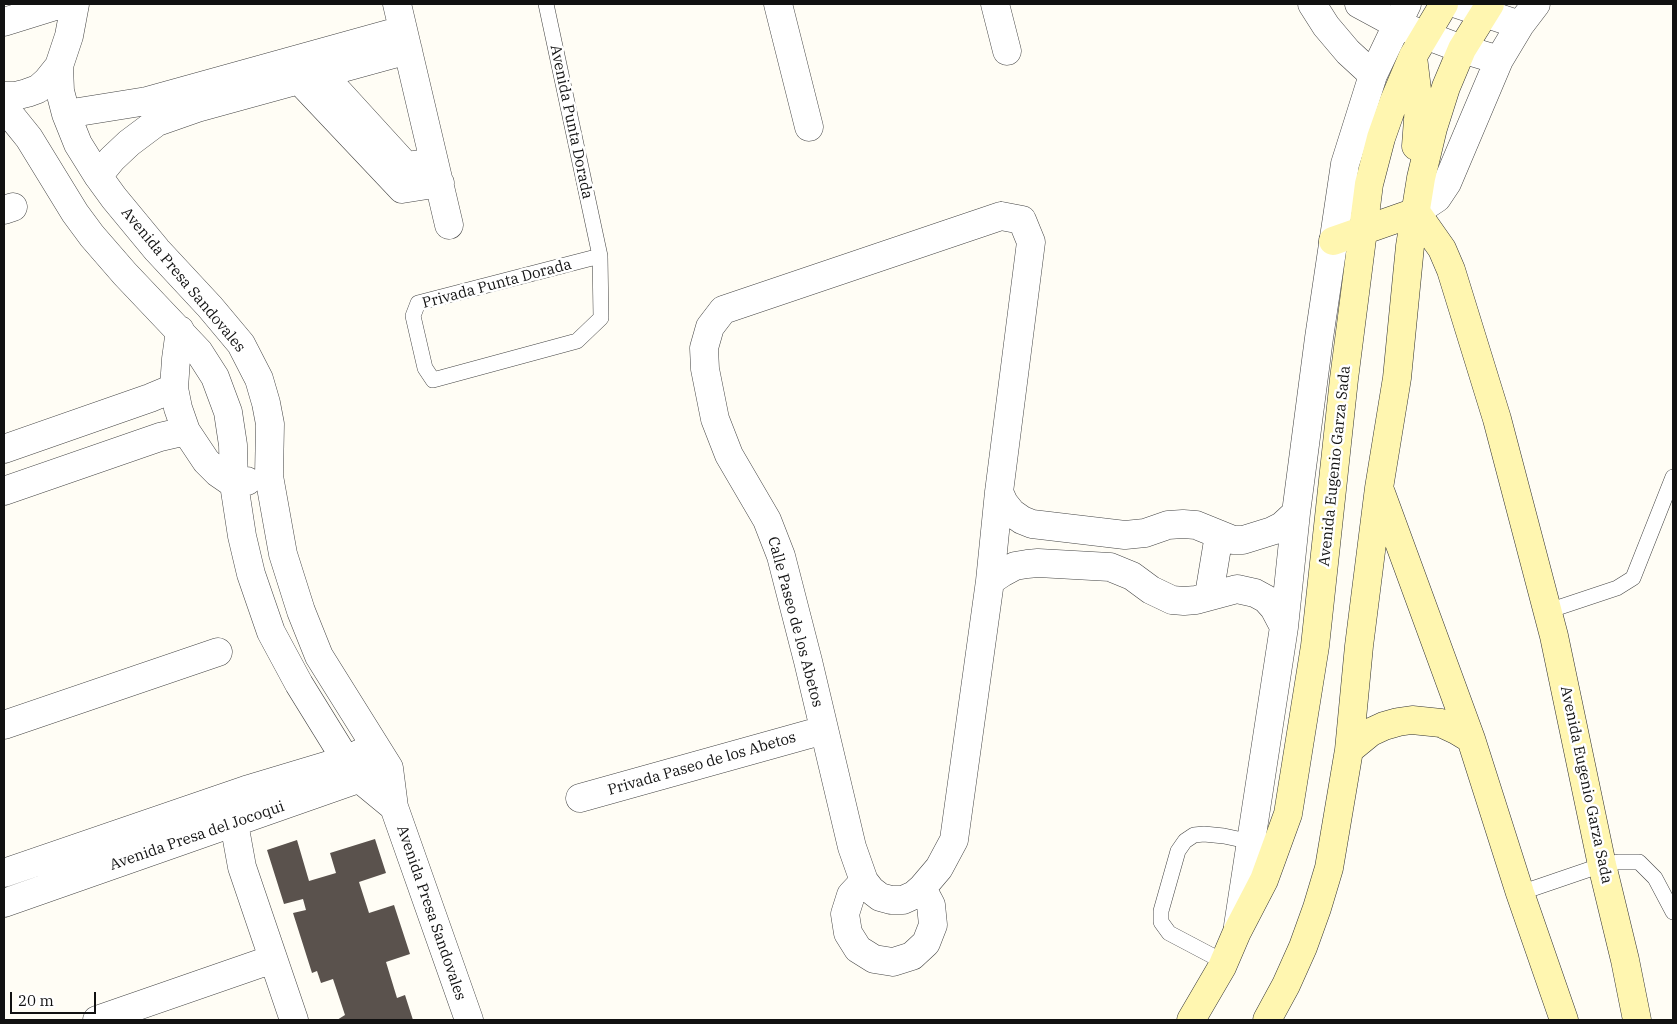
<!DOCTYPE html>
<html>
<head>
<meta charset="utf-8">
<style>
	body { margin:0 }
	#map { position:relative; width:1677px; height:1024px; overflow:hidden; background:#fffdf5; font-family:"IBM Plex Serif",serif }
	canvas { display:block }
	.frame { position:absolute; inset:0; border:5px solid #111; pointer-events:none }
	.scale { position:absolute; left:10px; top:992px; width:86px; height:22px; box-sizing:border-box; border:2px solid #111; border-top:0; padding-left:6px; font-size:15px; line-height:18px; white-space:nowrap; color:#111; -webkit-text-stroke:4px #fff; paint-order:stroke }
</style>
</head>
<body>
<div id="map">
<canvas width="1677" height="1024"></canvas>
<div class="frame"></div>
<div class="scale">20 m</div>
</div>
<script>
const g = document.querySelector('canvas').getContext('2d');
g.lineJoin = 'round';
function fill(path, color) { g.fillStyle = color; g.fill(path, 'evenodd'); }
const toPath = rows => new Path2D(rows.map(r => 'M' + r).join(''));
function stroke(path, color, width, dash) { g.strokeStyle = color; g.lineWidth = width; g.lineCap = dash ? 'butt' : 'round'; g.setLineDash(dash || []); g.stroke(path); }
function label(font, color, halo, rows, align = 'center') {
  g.font = font + ' "IBM Plex Serif",serif'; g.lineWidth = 5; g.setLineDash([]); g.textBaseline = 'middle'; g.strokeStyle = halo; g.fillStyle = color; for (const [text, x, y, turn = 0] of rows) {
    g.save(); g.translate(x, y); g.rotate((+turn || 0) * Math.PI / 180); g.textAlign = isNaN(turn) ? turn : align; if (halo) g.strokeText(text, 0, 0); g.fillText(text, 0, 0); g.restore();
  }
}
const building = toPath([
	[375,839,386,873,359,882,369,913,394,905,410,954,386,962,397,998,405,995,413,1020,337,1020,345,1015,333,979,321,983,317,971,312,973,293,913,306,910,303,899,284,904,267,850,297,840,309,881,336,873,330,853]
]);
const lane = toPath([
	[546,4,600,256,601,318,577,341,433,380,425,368,413,316,418,303,600,256],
	[1548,611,1617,588,1633,578,1673,477],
	[1520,893,1602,865,1618,862,1639,862,1655,878,1673,912],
	[1224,962,1169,933,1161,922,1161,911,1178,851,1185,841,1194,835,1204,834,1224,836,1252,842]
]);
const street = toPath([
	[397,4,449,225],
	[778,4,809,127],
	[995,4,1007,51],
	[1312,4,1326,26,1348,52,1373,75],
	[1359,4,1396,24,1462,49,1499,60],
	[1457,4,1520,25],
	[4,22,62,4],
	[59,66,60,91,66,114,78,144,98,176,114,198,157,250,210,307,241,344,259,379,266,403,270,424,269,476,283,554,301,611,319,656,389,768,394,807,469,1020],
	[322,74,406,166,434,162],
	[300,81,402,189,440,183],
	[4,96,15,96,27,93,38,89,47,81,59,66,69,36,75,4],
	[4,107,29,138,75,213,92,236,125,274,199,352,215,377,228,412,233,445,234,484,242,536,251,574,271,632,299,684,346,760,360,779,394,807],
	[66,114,147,101,403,30],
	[98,176,112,159,129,143,157,122,197,108,408,50],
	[4,210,13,207],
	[1416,212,1437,198,1447,183,1499,60,1520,25,1536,4],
	[1001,216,1022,220,1031,242,999,492,990,581,954,840,939,868,922,888,914,895,903,900,891,900,880,897,871,890,864,881,852,847,808,661,781,556,767,520,729,455,715,419,705,369,704,348,710,327,723,310,1001,216],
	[180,330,176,359,174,388,178,408,186,431,206,461,218,473,234,484,247,481],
	[4,449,150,398,174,388],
	[4,491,160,437,186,431],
	[999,492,1004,503,1012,513,1022,520,1032,524,1125,535,1145,533,1168,525,1183,524,1196,525,1233,540,1243,540,1272,531,1282,526,1296,513],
	[990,581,1002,573,1015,566,1027,564,1038,563,1110,567,1132,576,1151,590,1172,600,1184,601,1196,600,1237,589,1255,593,1266,599,1274,608,1284,627],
	[1209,595,1219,535],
	[4,725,218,652],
	[580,798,824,730],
	[234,823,242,867,294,1020],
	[4,873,246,790,346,760,361,753],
	[864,881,851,895,845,914,848,933,858,949,874,959,893,962,912,956,926,943,933,925,931,905,922,888],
	[4,903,375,773],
	[1238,926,1284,627,1296,513,1319,338,1345,164,1373,75,1407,4],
	[97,1020,273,959]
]);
const secondary = toPath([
	[1413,57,1419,106,1416,146],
	[1333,241,1416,212,1442,249,1451,270,1497,419,1554,636,1602,865,1625,960,1637,1020],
	[1381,493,1471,739,1520,893,1564,1020],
	[1349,750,1371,732,1384,726,1398,722,1412,720,1441,723,1456,730,1471,739],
	[1191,1020,1222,967,1237,932,1264,880,1288,814,1315,646,1344,379,1369,184,1381,138,1394,101,1413,56,1444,4],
	[1267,1020,1286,985,1303,947,1317,908,1329,868,1349,750,1359,646,1379,488,1397,378,1410,246,1421,178,1433,128,1446,87,1462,49,1490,4]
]);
const streetNames = [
	["Avenida Punta Dorada",571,122,78],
	["Avenida Presa Sandovales",183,280,50],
	["Privada Punta Dorada",497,284,-15],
	["Avenida Eugenio Garza Sada",1335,466,-84],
	["Calle Paseo de los Abetos",795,622,75],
	["Privada Paseo de los Abetos",702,764,-16],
	["Avenida Eugenio Garza Sada",1586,785,78],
	["Avenida Presa del Jocoqui",197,836,-19],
	["Avenida Presa Sandovales",431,913,71]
];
fill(building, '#5a524d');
stroke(lane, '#444', 16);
stroke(street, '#444', 29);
stroke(secondary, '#333', 29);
stroke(lane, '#fff', 15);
stroke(street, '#fff', 28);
stroke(secondary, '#fff6b0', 28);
label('15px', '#111', '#fff', streetNames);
</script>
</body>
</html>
